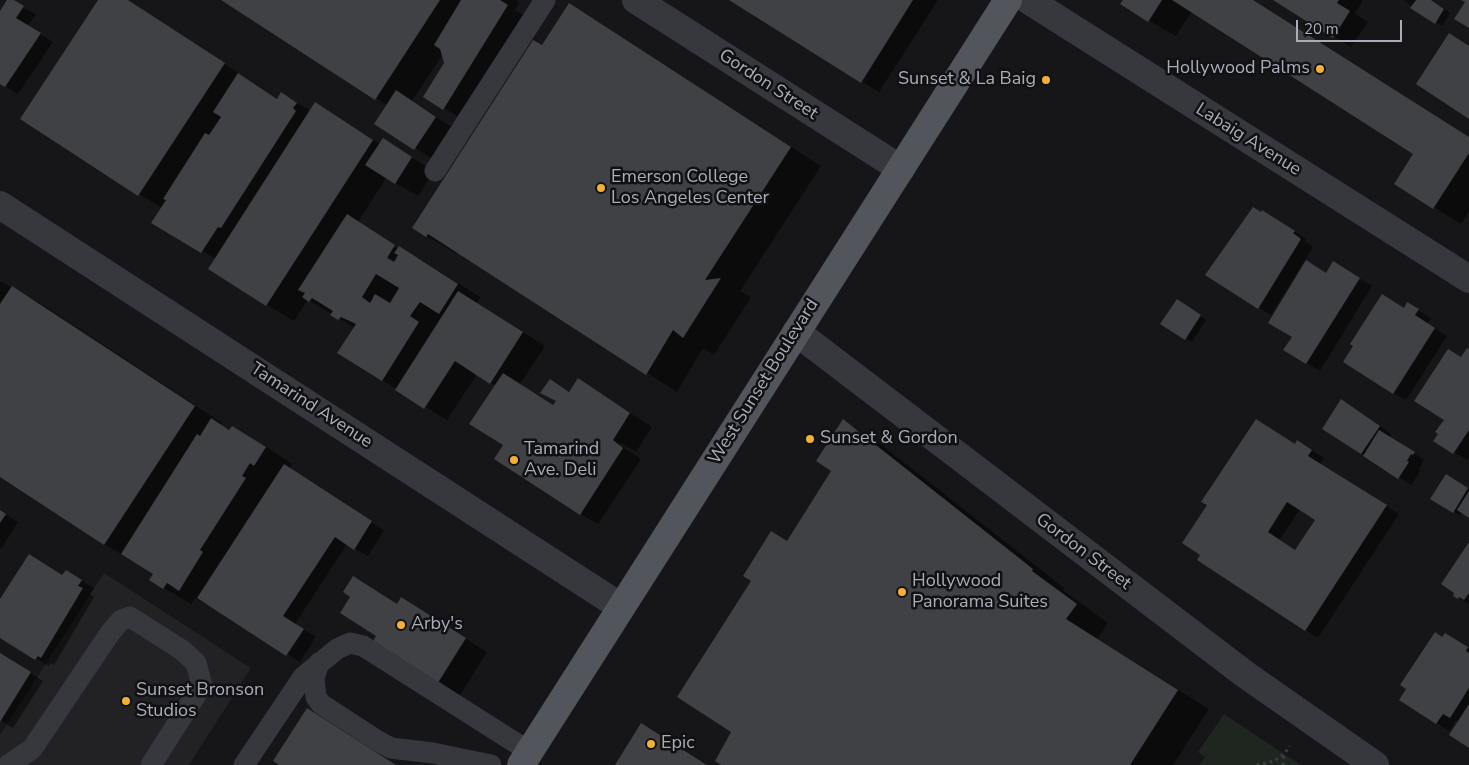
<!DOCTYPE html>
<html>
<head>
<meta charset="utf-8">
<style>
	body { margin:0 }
	#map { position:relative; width:1469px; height:765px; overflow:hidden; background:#161618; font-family:"Nunito Sans",sans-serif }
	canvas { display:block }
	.scale { position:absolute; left:1296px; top:20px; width:106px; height:22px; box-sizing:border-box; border:2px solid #a8adb8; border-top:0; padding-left:6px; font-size:15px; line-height:18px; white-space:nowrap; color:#a8adb8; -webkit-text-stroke:4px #111113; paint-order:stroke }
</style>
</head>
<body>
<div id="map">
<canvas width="1469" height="765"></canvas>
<div class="scale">20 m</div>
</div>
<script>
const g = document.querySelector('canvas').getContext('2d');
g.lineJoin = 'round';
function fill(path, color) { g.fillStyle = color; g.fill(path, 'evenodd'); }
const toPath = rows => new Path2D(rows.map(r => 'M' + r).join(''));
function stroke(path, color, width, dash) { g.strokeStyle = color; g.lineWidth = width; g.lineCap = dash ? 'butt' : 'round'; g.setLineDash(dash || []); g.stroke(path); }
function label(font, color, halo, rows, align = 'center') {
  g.font = font + ' "Nunito Sans",sans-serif'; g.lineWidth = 5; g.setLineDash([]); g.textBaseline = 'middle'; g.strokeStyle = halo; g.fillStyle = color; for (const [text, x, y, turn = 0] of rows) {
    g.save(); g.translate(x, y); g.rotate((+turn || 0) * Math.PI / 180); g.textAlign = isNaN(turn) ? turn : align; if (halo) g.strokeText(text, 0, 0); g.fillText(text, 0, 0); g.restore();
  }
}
const built = toPath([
	[104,573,251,668,189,765,0,765,0,735]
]);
const green = toPath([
	[1224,714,1284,754,1301,765,1199,765,1205,757,1198,752]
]);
const shadow = toPath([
	[8,0,36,14,28,26,53,42,18,94,0,83,0,13],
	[100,0,128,0,278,99,281,94,311,111,316,104,380,144,383,140,434,171,418,196,386,178,358,222,399,250,400,248,421,260,480,297,477,303,545,346,520,384,554,406,557,402,542,393,550,381,570,392,578,380,652,427,636,452,621,443,620,445,641,459,598,524,580,514,504,445,496,386,477,374,447,420,382,380,355,328,308,300,294,321,267,305,216,259,153,222,162,208,139,194],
	[382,253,395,261,395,264,381,256],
	[223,0,517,0,519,3,515,10,529,19,466,121,425,97,446,63,443,54,412,101,458,131,437,162,376,123,388,106],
	[731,0,938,0,879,92],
	[1124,0,1251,0,1469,137,1469,212,1461,224,1396,183,1415,154,1192,11,1176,36,1148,20],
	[1275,0,1363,0,1355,14,1368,22,1351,47],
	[1403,0,1432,0,1450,13,1442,26],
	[570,5,821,166,740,291,751,297,714,355,703,348,677,392,458,252,457,254,413,228,543,47],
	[1275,219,1306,239,1305,242,1313,247,1271,315,1259,308],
	[1346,270,1372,286,1320,371,1285,350,1327,274],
	[0,281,40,303,222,423,220,425,260,443,292,464,289,469,384,530,368,556,347,544,295,624,316,637,300,662,208,604,207,605,195,598,191,604,164,588,151,579,155,574,104,544,0,476],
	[1183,304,1206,320,1192,342,1162,324],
	[1408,304,1431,318,1427,324,1447,336,1406,400,1393,393,1404,309],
	[1469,350,1469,457,1467,460,1435,441,1445,419,1462,358],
	[1354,408,1391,434,1390,437,1426,461,1424,460,1419,469,1421,470,1411,485,1323,428],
	[843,421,874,439,1064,588,1063,590,1108,623,1097,639,1209,709,1173,765,724,765,788,542,833,470],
	[1295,445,1310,449,1324,458,1320,464,1399,514,1318,638,1199,560],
	[1300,509,1317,519,1296,551,1279,541],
	[1446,476,1469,490,1469,517,1462,512,1460,515,1432,499],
	[0,511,18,522,1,549,0,548],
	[1469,545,1469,604,1455,596],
	[66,572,94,588,90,594,94,597,54,665,51,663,49,666,0,636,0,602,63,576],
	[352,596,424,612,487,652,459,697,378,636],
	[1443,638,1458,641,1469,648,1469,746,1459,722,1456,720,1449,731,1400,700],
	[0,654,43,681,13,728,0,720],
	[642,725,673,743,708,765,616,765]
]);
const building = toPath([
	[7,0,14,0,24,6,16,18,41,33,5,87,0,84,0,11],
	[98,0,128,0,225,63,138,196,20,119],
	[221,0,440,0,375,100],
	[461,0,500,0,508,5,443,110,423,97,444,63,440,49,434,45],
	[729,0,913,0,861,83],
	[1123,0,1162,0,1148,22,1120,4],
	[1172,0,1253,0,1469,137,1469,153,1433,209,1394,184,1413,154],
	[1273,0,1339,0,1337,3,1350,11,1333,38],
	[1416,0,1431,0,1444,9,1435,24,1410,8],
	[1461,0,1469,0,1469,28,1454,19,1465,2],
	[569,3,791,147,705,280,721,278,683,338,673,330,646,375,428,234,426,237,412,228,533,40,542,45],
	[1449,33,1469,46,1469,119,1416,84],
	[238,73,277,99,281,92,297,103,293,108,296,111,221,228,218,227,201,253,151,223,166,200,163,199,205,133,209,135,221,117,213,112],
	[396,90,436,117,414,150,374,124],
	[315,102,373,140,266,306,208,269],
	[383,138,412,157,395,184,365,165],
	[1253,207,1261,212,1262,210,1295,231,1293,233,1301,239,1258,309,1205,275],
	[347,214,395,245,387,258,394,262,398,255,394,253,399,246,458,284,439,314,420,302,410,316,419,322,382,381,337,353,356,324,341,317,338,320,330,315,333,311,312,298,309,302,302,297,305,293,298,290],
	[376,274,399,288,390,303,375,294,370,303,362,297],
	[1306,260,1326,273,1333,261,1360,278,1306,364,1283,350,1292,337,1268,323],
	[12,286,195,406,104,545,0,477,0,304],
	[458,291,523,332,490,384,455,361,424,409,395,390],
	[1382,294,1404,308,1407,302,1419,309,1415,315,1435,328,1393,394,1343,362,1353,346,1350,344],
	[1177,299,1201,315,1185,340,1160,324],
	[1467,348,1469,349,1469,430,1453,454,1433,441,1438,434,1435,432,1444,420,1414,401,1448,349,1461,357],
	[503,373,553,405,556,401,540,393,550,379,569,392,578,378,630,413,613,440,623,448,580,515,494,459,503,445,469,424],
	[1341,399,1380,426,1361,454,1322,429],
	[211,418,229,430,232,426,266,447,254,466,250,463,242,476,246,478,200,550,203,552,179,591,167,583,163,589,149,580,153,574,121,554,197,434,200,436],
	[843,419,1033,569,1032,571,1077,604,1066,619,1178,690,1130,765,721,765,715,761,731,732,677,697,751,581,743,576,771,531,787,541,831,471,816,461],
	[1256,419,1295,444,1297,440,1312,450,1308,456,1387,505,1305,631,1197,560,1200,555,1182,543,1207,505,1201,502],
	[1287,502,1315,520,1295,550,1268,532],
	[1379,430,1415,452,1413,455,1411,454,1407,461,1409,462,1398,479,1363,456],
	[284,464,372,521,354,550,335,537,283,616,304,629,286,656,197,598],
	[1446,474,1468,488,1453,513,1430,499],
	[1469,491,1469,518,1457,510],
	[0,510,6,514,0,523],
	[1469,542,1469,593,1464,600,1459,597,1458,599,1453,596,1454,593,1441,584],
	[29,554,62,575,66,570,82,580,78,586,83,588,41,658,38,656,35,660,0,638,0,599],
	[353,576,397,604,401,597,466,638,436,686,371,645,376,636,340,613,350,597,343,592],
	[1435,632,1442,637,1445,633,1468,647,1466,651,1469,653,1469,688,1450,718,1443,714,1436,724,1399,700,1406,689,1400,685],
	[0,653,31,672,0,722],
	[1469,704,1469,748,1449,735],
	[307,708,396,765,279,765,273,761],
	[641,723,707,765,615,765]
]);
const path = toPath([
	[1257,765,1274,761,1284,754,1290,746],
	[1283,765,1284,754]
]);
const service = toPath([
	[435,171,545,0],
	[319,663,314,678,315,687,316,697,321,704,378,741,391,748,433,753,491,765],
	[8,765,32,749,110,633,121,620,130,617,182,650,196,663,202,685,151,765],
	[244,765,303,677,337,649,350,643,363,646,530,752]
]);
const minor = toPath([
	[636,0,901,169],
	[1028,0,1469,279],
	[0,205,621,607],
	[796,332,1246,675,1375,765]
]);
const primary = toPath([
	[521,765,1008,0]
]);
const markers = [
	[1320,69,5,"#f2b134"],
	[1046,80,5,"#f2b134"],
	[601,188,5,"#f2b134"],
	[810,439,5,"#f2b134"],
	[514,460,5,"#f2b134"],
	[902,592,5,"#f2b134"],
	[401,625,5,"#f2b134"],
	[126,701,5,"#f2b134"],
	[651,744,5,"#f2b134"]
];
const poiNames = [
	["Hollywood Palms",1310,69,"right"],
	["Sunset & La Baig",1036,80,"right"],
	["Emerson College",611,178],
	["Los Angeles Center",611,199],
	["Sunset & Gordon",820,439],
	["Tamarind",524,450],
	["Ave. Deli",524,471],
	["Hollywood",912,582],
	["Panorama Suites",912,603],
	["Arby's",411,625],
	["Sunset Bronson",136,691],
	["Studios",136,712],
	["Epic",661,744]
];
const streetNames = [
	["Gordon Street",768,85,33],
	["Labaig Avenue",1248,140,32],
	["West Sunset Boulevard",764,382,-58],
	["Tamarind Avenue",311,406,33],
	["Gordon Street",1083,552,37]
];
fill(built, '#222225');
fill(green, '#1e261f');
fill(shadow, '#0007');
fill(building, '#404145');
stroke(path, '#3d3f44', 3, [2.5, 4]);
stroke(service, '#37383d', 21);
stroke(minor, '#37383d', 28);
stroke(primary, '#53555c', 28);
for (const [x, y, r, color] of markers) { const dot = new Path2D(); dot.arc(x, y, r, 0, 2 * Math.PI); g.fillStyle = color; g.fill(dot); stroke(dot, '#111113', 2); }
label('18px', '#a8adb8', '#111113', poiNames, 'left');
label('18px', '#a8adb8', '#111113', streetNames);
</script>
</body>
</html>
